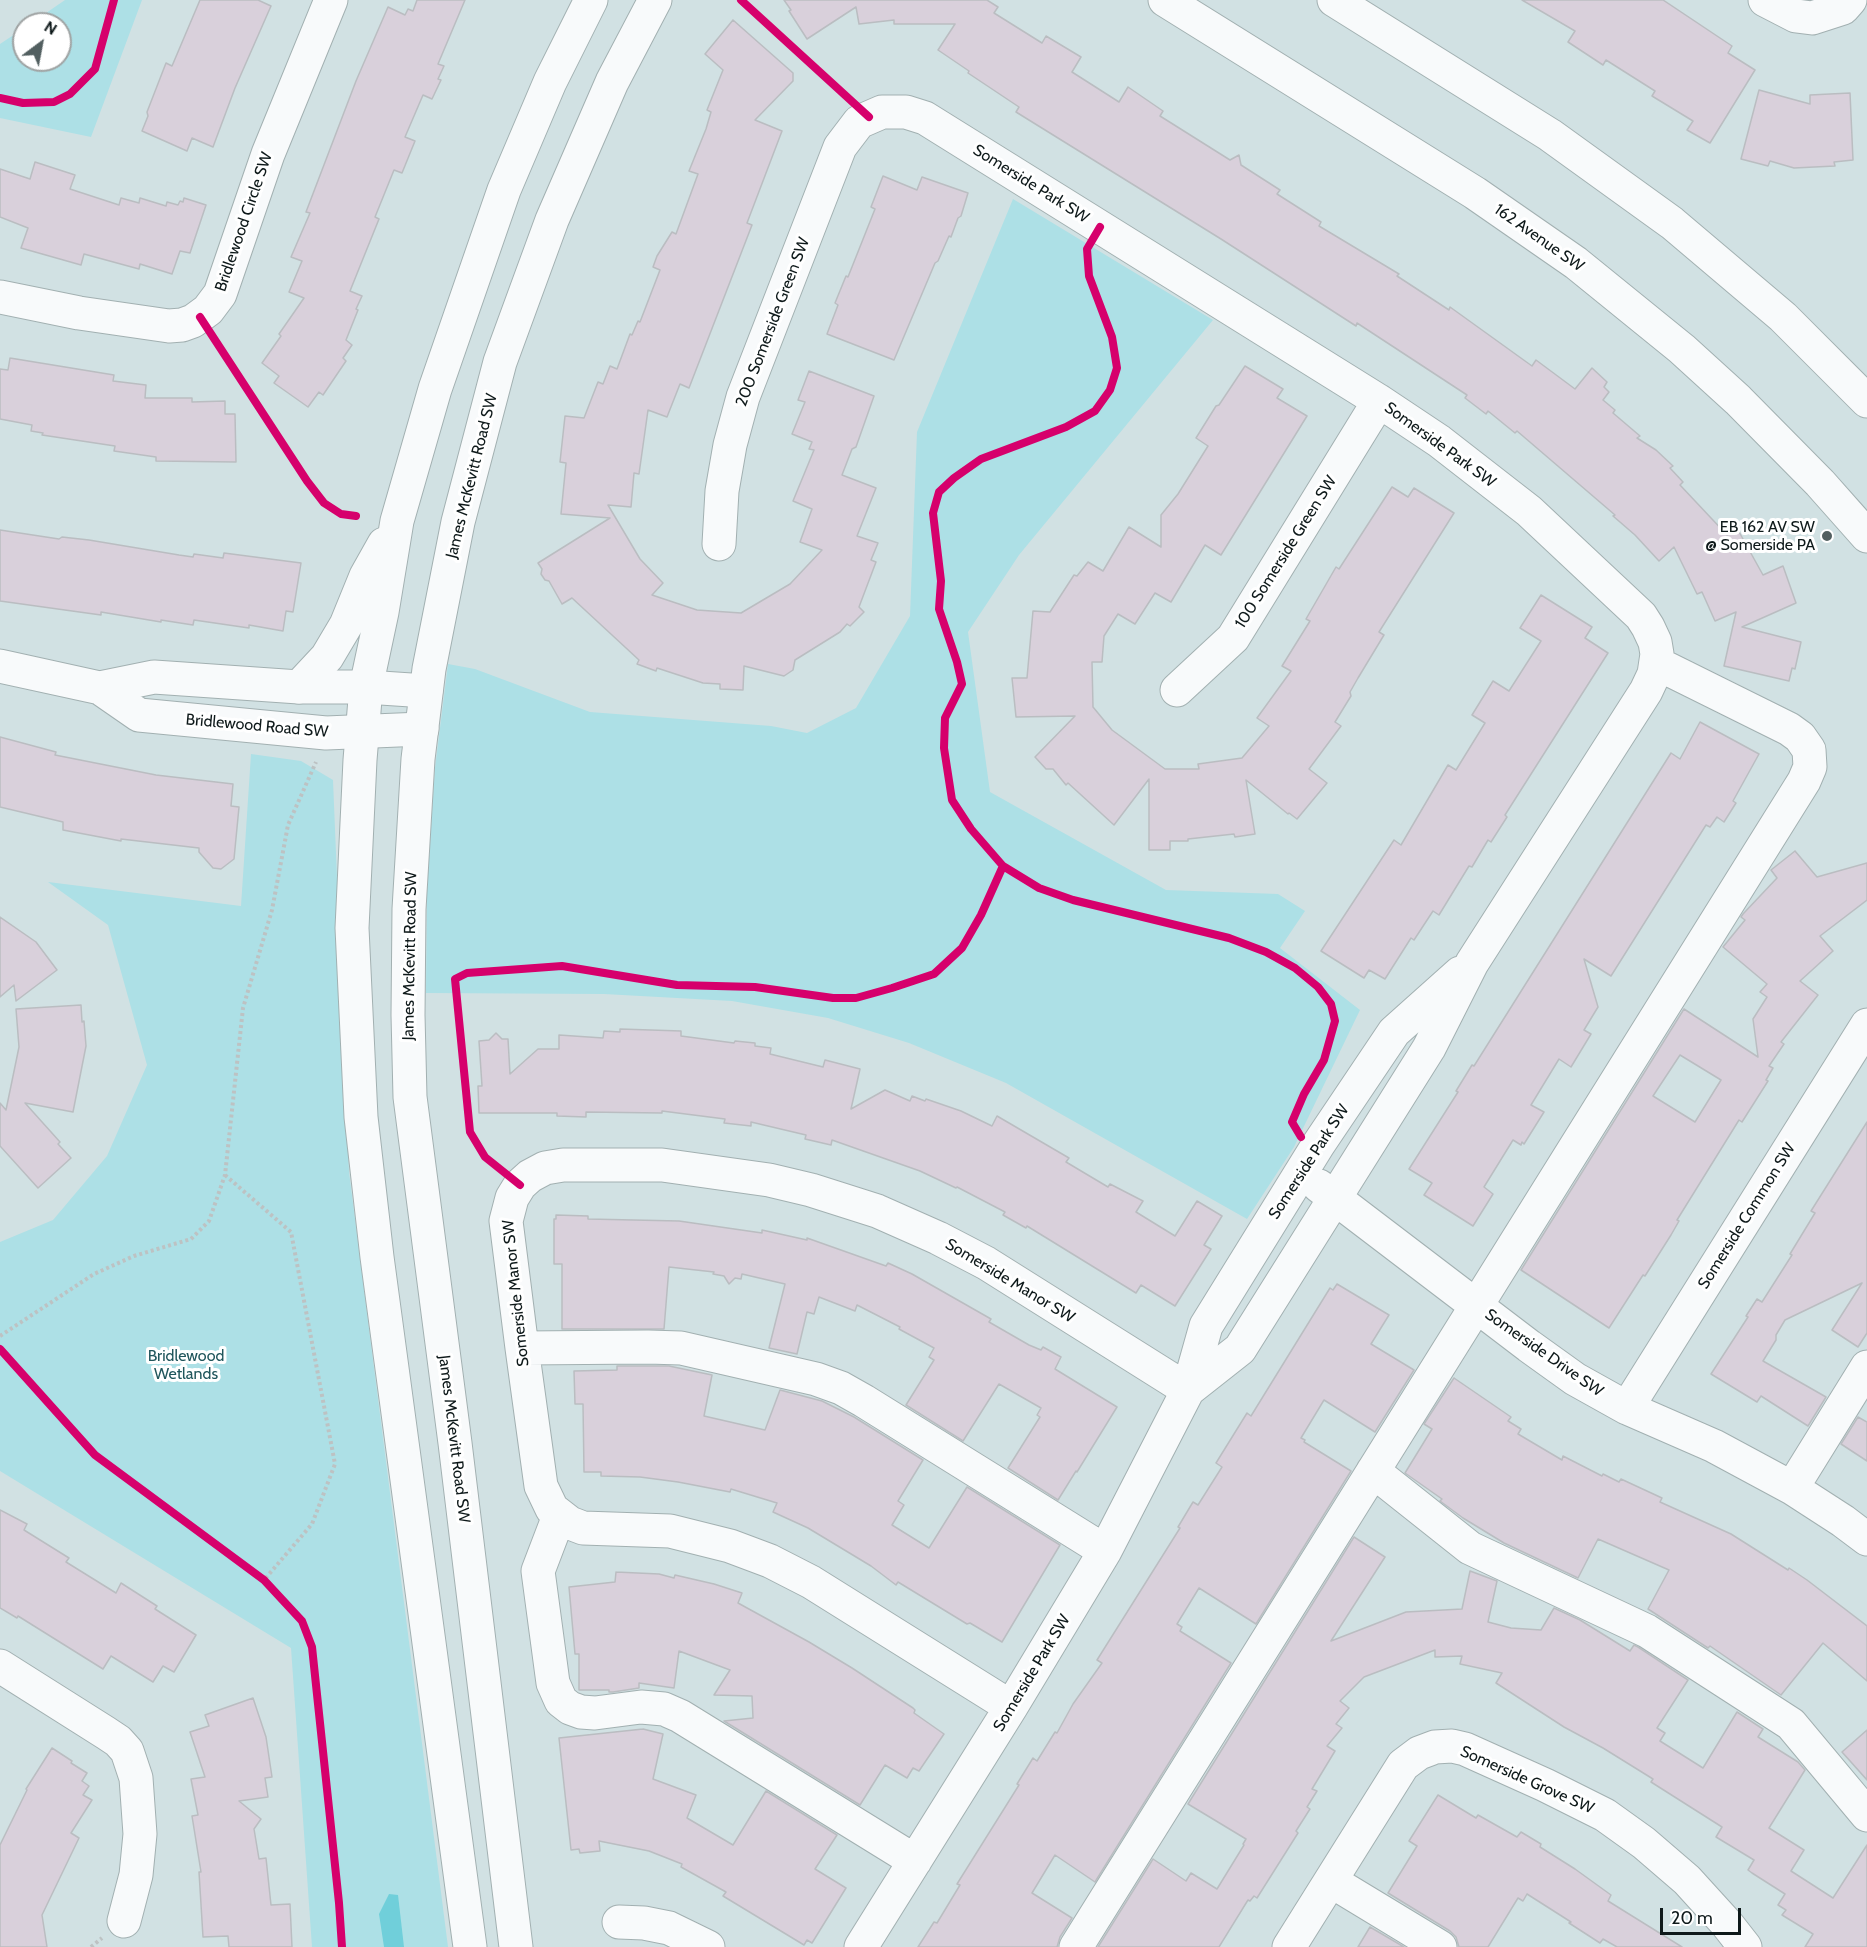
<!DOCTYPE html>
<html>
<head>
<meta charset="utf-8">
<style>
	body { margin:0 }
	#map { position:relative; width:1867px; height:1947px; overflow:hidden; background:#d1e1e3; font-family:Cabin,sans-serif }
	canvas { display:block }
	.north { position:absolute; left:12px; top:12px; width:60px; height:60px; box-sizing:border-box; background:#fff; border:2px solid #9fa3a3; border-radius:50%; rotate:32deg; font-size:16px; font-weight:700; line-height:24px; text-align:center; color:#0e191a }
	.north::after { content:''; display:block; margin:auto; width:21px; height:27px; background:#525f60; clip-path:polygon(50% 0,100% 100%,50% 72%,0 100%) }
	.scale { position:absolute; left:1660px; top:1908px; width:81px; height:27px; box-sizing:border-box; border:3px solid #0e191a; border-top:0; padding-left:8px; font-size:18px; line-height:21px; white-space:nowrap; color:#0e191a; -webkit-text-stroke:4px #fff; paint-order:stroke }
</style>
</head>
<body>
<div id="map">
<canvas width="1867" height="1947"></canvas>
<div class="north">N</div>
<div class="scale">20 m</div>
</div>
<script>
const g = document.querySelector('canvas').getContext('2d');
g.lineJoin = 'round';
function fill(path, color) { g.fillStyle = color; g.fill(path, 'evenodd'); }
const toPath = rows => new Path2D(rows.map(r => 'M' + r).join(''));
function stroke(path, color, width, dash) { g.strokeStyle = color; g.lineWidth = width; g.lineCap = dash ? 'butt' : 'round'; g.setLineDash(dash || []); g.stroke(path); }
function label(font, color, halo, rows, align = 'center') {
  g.font = font + ' Cabin,sans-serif'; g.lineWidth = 6; g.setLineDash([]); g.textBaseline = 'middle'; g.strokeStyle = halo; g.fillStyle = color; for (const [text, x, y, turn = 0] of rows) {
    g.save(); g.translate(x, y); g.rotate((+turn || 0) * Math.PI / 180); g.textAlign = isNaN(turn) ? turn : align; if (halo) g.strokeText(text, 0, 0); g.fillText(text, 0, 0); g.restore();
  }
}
const green = toPath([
	[65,0,142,0,91,137,0,118,0,44,24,28,24,60,60,60,60,24,30,24],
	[1013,199,1213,320,1019,555,968,632,990,792,1166,890,1278,894,1305,911,1280,948,1360,1010,1294,1147,1247,1219,1006,1083,909,1043,828,1018,732,1001,604,994,426,993,427,889,435,768,448,664,475,669,590,712,771,726,807,733,856,708,910,616,917,432],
	[251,754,301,761,333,780,349,1172,448,1947,312,1947,291,1648,0,1471,0,1242,53,1220,107,1156,147,1065,108,925,48,882,241,906]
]);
const water = toPath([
	[389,1894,398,1895,404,1947,384,1947,379,1914]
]);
const building = toPath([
	[200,0,258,0,271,6,235,88,213,147,192,138,187,151,142,131,148,116,147,112,166,63,172,66,200,0],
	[417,0,465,0,438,64,444,66,438,79,441,80,432,99,423,95,405,137,415,141,402,173,394,170,375,217,379,219,350,291,362,296,356,309,358,310,346,340,352,345,343,358,346,361,323,395,319,392,308,407,274,383,279,376,262,363,281,336,279,334,304,298,289,292,302,261,291,257,310,213,306,212,356,81,388,7,405,15,408,9,413,11,417,0],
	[784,0,987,0,998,7,994,13,1042,43,1046,36,1081,57,1072,72,1119,102,1128,87,1163,111,1160,116,1230,160,1239,155,1241,165,1280,190,1277,194,1321,222,1319,226,1399,274,1397,276,1449,310,1450,307,1532,366,1536,360,1575,389,1592,368,1607,382,1604,387,1609,392,1603,400,1615,410,1613,413,1640,436,1637,438,1656,450,1673,466,1670,468,1683,482,1680,485,1727,535,1738,530,1763,575,1783,566,1796,603,1742,627,1801,642,1795,669,1792,668,1789,681,1724,666,1736,612,1715,621,1702,592,1697,594,1674,547,1659,561,1635,535,1613,516,1615,515,1517,431,1515,433,1488,411,1486,414,1465,398,1467,395,1357,323,1356,326,1221,239,1016,112,1019,107,968,73,969,71,938,50,955,24,894,24,894,20,859,24,856,7,807,39,789,11,791,10,784,0],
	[1522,0,1663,0,1732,46,1728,53,1755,70,1710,143,1687,130,1693,121,1652,96,1655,91,1606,60,1603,65,1568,42,1575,31,1522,0],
	[733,20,793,73,793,81,755,120,782,131,747,223,752,225,689,388,680,384,667,417,648,410,639,474,634,473,631,507,608,505,640,559,663,583,652,595,697,610,741,613,790,584,822,550,800,542,812,509,793,501,814,450,809,449,812,442,792,434,805,402,798,400,809,371,874,396,856,447,852,449,842,475,876,488,857,536,878,543,871,560,876,562,859,607,864,612,850,626,847,624,840,632,795,660,793,670,784,676,744,666,743,690,720,689,720,684,703,683,657,668,656,671,637,664,639,660,572,598,562,604,549,581,545,580,541,574,542,569,538,563,610,518,561,514,566,463,560,462,565,416,584,418,598,382,603,384,610,366,617,369,630,334,632,335,638,321,640,322,660,270,653,267,657,256,672,232,676,234,698,174,689,171,706,129,711,112,707,110,723,70,705,54,733,20],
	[1759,90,1810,104,1810,95,1850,93,1853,160,1834,162,1835,166,1794,168,1770,161,1768,166,1741,159,1759,90],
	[35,162,75,175,70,189,119,205,121,198,139,203,140,198,166,206,167,202,178,205,180,201,183,202,184,198,206,205,190,253,180,251,172,274,140,264,139,269,84,254,81,265,21,248,28,228,0,217,0,169,30,179,35,162],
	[883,176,917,190,922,177,968,193,961,216,958,218,951,237,949,236,938,261,935,263,894,360,827,334,838,305,835,303,846,276,848,277,875,209,871,207,883,176],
	[10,358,114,375,113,381,146,385,145,398,192,398,192,402,225,401,225,414,235,414,236,462,156,461,156,457,114,451,115,446,42,435,43,433,31,431,32,425,0,419,0,369,8,370,10,358],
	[1245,366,1283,389,1277,398,1307,416,1221,555,1205,545,1171,602,1155,593,1135,624,1118,614,1104,636,1102,662,1092,662,1093,707,1112,730,1165,769,1199,769,1198,764,1242,758,1269,726,1257,718,1291,671,1282,666,1310,621,1306,619,1336,567,1339,569,1392,487,1408,497,1414,488,1454,513,1379,632,1384,635,1358,678,1350,692,1351,696,1335,722,1341,726,1309,769,1327,783,1297,819,1289,813,1288,814,1246,780,1255,834,1235,837,1234,834,1188,839,1188,841,1170,841,1170,850,1149,850,1149,779,1114,825,1068,783,1066,785,1053,769,1046,769,1035,757,1075,716,1016,717,1012,678,1027,678,1033,611,1050,612,1074,575,1077,576,1088,562,1103,571,1129,527,1161,547,1161,515,1178,494,1208,446,1196,438,1216,406,1219,405,1245,366],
	[0,530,59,539,62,537,89,540,179,555,193,557,194,554,223,558,224,553,301,563,293,612,286,611,283,631,249,625,249,628,194,620,193,625,161,620,161,622,101,612,101,615,0,601,0,530],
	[1541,595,1592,627,1585,638,1608,653,1505,815,1507,817,1491,842,1488,840,1472,867,1469,866,1439,915,1433,911,1414,940,1411,938,1385,979,1369,970,1364,978,1321,951,1394,840,1401,845,1448,765,1456,770,1485,723,1472,715,1493,681,1509,691,1541,641,1520,628,1541,595],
	[1700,722,1759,754,1733,801,1736,803,1724,822,1717,817,1710,827,1706,825,1611,976,1584,959,1598,1007,1584,1030,1591,1034,1571,1067,1559,1059,1531,1105,1544,1112,1524,1144,1522,1142,1521,1145,1513,1140,1484,1187,1493,1194,1473,1226,1424,1195,1432,1183,1409,1169,1458,1092,1456,1091,1472,1065,1474,1066,1671,753,1680,759,1700,722],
	[0,737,56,752,55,755,156,775,233,784,231,806,239,807,234,859,221,869,213,868,199,852,199,848,121,839,121,841,63,830,63,822,0,807,0,737],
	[1795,851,1817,877,1867,863,1867,900,1820,936,1833,951,1800,981,1818,995,1781,1042,1784,1044,1769,1066,1773,1068,1766,1080,1768,1081,1742,1122,1739,1120,1677,1220,1679,1221,1671,1235,1645,1276,1643,1275,1609,1328,1521,1270,1684,1009,1758,1057,1753,1019,1767,997,1760,992,1767,984,1723,947,1745,920,1741,917,1743,914,1777,878,1771,870,1795,851],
	[1680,1055,1721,1080,1695,1122,1653,1096,1680,1055],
	[0,917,36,942,57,970,16,1001,14,985,0,997,0,917],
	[81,1005,82,1022,84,1021,86,1046,73,1112,25,1103,60,1142,58,1144,71,1158,38,1188,0,1146,0,1103,6,1110,19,1047,16,1009,81,1005],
	[620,1029,681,1031,681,1036,734,1043,735,1041,755,1043,755,1046,771,1048,770,1054,823,1067,825,1060,860,1069,851,1109,885,1090,910,1101,912,1096,925,1101,926,1099,961,1111,992,1126,997,1116,1069,1158,1066,1162,1108,1187,1110,1184,1143,1201,1136,1212,1175,1236,1197,1201,1222,1216,1204,1245,1211,1249,1175,1306,1141,1285,1136,1293,1027,1226,1026,1228,1003,1215,1005,1212,957,1187,956,1188,920,1171,832,1140,831,1145,805,1139,806,1135,751,1122,751,1126,724,1123,725,1119,662,1111,662,1113,586,1112,586,1117,557,1116,557,1113,479,1113,478,1086,482,1086,479,1041,489,1040,496,1033,502,1039,508,1039,510,1074,538,1049,559,1049,559,1035,603,1038,604,1031,620,1032,620,1029],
	[1867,1122,1867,1333,1858,1347,1832,1330,1862,1283,1785,1320,1776,1335,1776,1340,1763,1361,1826,1397,1808,1426,1761,1396,1757,1402,1711,1374,1748,1317,1746,1316,1757,1299,1762,1302,1792,1255,1790,1254,1815,1213,1811,1211,1867,1122],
	[556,1215,588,1216,588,1219,679,1221,762,1233,762,1230,807,1240,807,1238,886,1266,888,1263,912,1274,991,1319,989,1322,1029,1345,1041,1350,1043,1347,1061,1357,1055,1369,1117,1407,1077,1472,1076,1471,1058,1500,1008,1468,1040,1417,1037,1415,1041,1408,999,1384,963,1441,906,1405,934,1360,929,1357,934,1348,899,1329,900,1327,857,1305,855,1311,819,1297,814,1314,807,1312,797,1354,769,1348,785,1284,742,1274,741,1279,735,1278,729,1284,724,1276,713,1274,714,1272,669,1267,664,1329,562,1329,562,1264,554,1264,554,1219,556,1219,556,1215],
	[1337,1284,1389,1315,1371,1344,1414,1370,1375,1432,1324,1400,1301,1438,1305,1440,1304,1442,1351,1471,1256,1624,1199,1588,1177,1624,1182,1627,1180,1631,1231,1663,1095,1882,1055,1855,1032,1893,1072,1918,1060,1937,1057,1947,918,1947,934,1922,937,1923,960,1885,957,1884,1019,1785,1017,1784,1033,1758,1037,1761,1055,1732,1057,1733,1073,1704,1102,1663,1097,1660,1180,1528,1178,1527,1193,1502,1198,1505,1222,1467,1216,1463,1247,1413,1251,1416,1330,1288,1333,1290,1337,1284],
	[617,1366,669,1366,712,1375,704,1416,765,1430,780,1390,822,1401,854,1417,923,1460,898,1501,904,1505,892,1525,929,1548,967,1487,1060,1545,1002,1642,970,1623,967,1624,898,1582,896,1585,871,1566,808,1528,773,1512,777,1503,731,1489,730,1492,678,1482,640,1477,601,1476,601,1472,584,1472,583,1404,575,1404,574,1371,617,1370,617,1366],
	[1454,1378,1511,1417,1508,1421,1521,1429,1518,1434,1562,1460,1563,1456,1602,1476,1603,1474,1619,1482,1621,1479,1662,1498,1660,1502,1731,1534,1788,1570,1789,1568,1807,1580,1867,1626,1867,1681,1823,1643,1781,1695,1710,1646,1708,1648,1648,1609,1669,1570,1598,1539,1578,1578,1504,1543,1463,1518,1440,1501,1442,1499,1405,1473,1432,1429,1424,1424,1454,1378],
	[1858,1417,1867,1422,1867,1461,1841,1444,1858,1417],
	[0,1510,27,1524,24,1530,69,1558,66,1562,116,1593,121,1583,157,1606,155,1609,196,1635,174,1672,163,1666,153,1682,111,1656,103,1669,18,1616,17,1618,0,1608,0,1510],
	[1354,1537,1385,1557,1331,1641,1406,1612,1462,1609,1470,1571,1497,1581,1488,1622,1511,1628,1541,1630,1554,1608,1580,1620,1630,1651,1634,1645,1638,1647,1688,1680,1657,1728,1665,1733,1660,1741,1703,1768,1737,1712,1763,1729,1758,1737,1798,1762,1805,1770,1769,1828,1804,1850,1791,1871,1833,1898,1867,1845,1867,1947,1805,1947,1813,1934,1782,1915,1786,1910,1778,1905,1785,1894,1752,1873,1748,1870,1754,1860,1716,1837,1722,1827,1651,1782,1653,1779,1603,1748,1564,1727,1496,1683,1502,1673,1460,1664,1462,1656,1435,1657,1435,1650,1364,1677,1340,1701,1349,1708,1336,1724,1342,1728,1327,1746,1335,1751,1312,1789,1317,1791,1307,1807,1310,1809,1296,1831,1298,1833,1257,1898,1254,1896,1250,1901,1248,1900,1219,1947,1098,1947,1153,1859,1186,1881,1191,1873,1217,1889,1244,1845,1243,1844,1246,1839,1188,1804,1354,1537],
	[616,1572,659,1574,674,1578,675,1575,714,1584,742,1593,738,1603,809,1642,852,1668,913,1708,915,1710,914,1713,944,1734,919,1771,913,1768,907,1778,885,1765,860,1805,724,1721,753,1718,752,1696,714,1695,730,1670,679,1651,674,1688,639,1683,639,1688,613,1692,609,1692,609,1690,579,1690,579,1654,575,1654,569,1587,615,1582,616,1572],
	[253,1698,266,1737,272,1777,265,1778,268,1797,239,1801,261,1819,254,1829,259,1859,266,1858,271,1905,290,1904,292,1947,229,1947,228,1936,203,1937,199,1872,201,1872,192,1816,198,1815,191,1779,205,1777,190,1732,209,1726,205,1715,253,1698],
	[643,1729,663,1734,653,1779,696,1795,687,1818,733,1845,766,1791,837,1835,815,1869,846,1888,812,1943,807,1940,804,1945,723,1896,726,1892,681,1867,682,1864,649,1851,599,1841,600,1851,580,1853,579,1849,571,1850,559,1738,643,1729],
	[1867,1730,1867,1780,1842,1752,1867,1730],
	[52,1748,72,1761,71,1763,87,1773,82,1781,89,1786,83,1795,92,1800,71,1833,79,1838,42,1915,47,1947,0,1947,0,1845,27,1790,26,1789,52,1748],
	[1438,1795,1476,1818,1478,1815,1517,1837,1521,1832,1541,1844,1540,1847,1575,1869,1611,1895,1608,1901,1682,1947,1617,1947,1603,1939,1600,1943,1569,1923,1571,1922,1527,1894,1523,1901,1518,1898,1488,1947,1459,1947,1456,1937,1450,1931,1388,1893,1417,1846,1409,1841,1438,1795],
	[1370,1927,1404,1947,1358,1947,1370,1927]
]);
const path = toPath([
	[225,1175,291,1232,335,1464,312,1524,264,1580],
	[0,1336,94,1274,134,1256,191,1239,209,1221,225,1175,243,1008,272,910,288,825,316,762],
	[91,1947,102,1938]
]);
const minor = toPath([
	[1765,0,1796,16,1812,18,1843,8,1850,0],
	[0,297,79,313,169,326,182,325,193,321,208,310,220,294,268,154,331,0],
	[719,544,722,491,730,445,743,397,840,147,859,122,882,112,906,112,925,118,1379,401,1439,441,1529,511,1641,616,1648,627,1655,642,1657,654,1654,674,1646,691,1472,963,1429,1048,1240,1349,1188,1390],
	[0,666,100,688,154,677,299,687,366,687,426,691],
	[100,688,139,715,326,733,422,729],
	[1177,690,1233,638,1379,401],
	[1319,1186,1529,1346,1575,1379,1627,1408,1714,1446,1792,1488,1843,1521,1867,1539],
	[522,1348,648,1347,681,1348,816,1379,841,1388,864,1401,1105,1551],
	[1627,1408,1867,1025],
	[1373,1471,1470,1548,1647,1631,1791,1724,1867,1815],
	[1792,1488,1867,1367],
	[559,1516,538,1571,553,1683,561,1701,570,1708,581,1712,595,1713,641,1707,664,1709,680,1716,915,1861],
	[0,1666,106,1733,118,1741,127,1751,136,1778,140,1834,136,1875,124,1921],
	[1011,1707,811,1582,770,1561,730,1546,670,1531,583,1528,570,1523,552,1509,541,1486,522,1348,506,1221,512,1198,520,1185,530,1176,545,1168,563,1165,662,1165,769,1180,811,1190,877,1211,938,1238,986,1263,1188,1390],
	[1331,1881,1440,1947],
	[619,1922,644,1923,669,1928,708,1947],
	[861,1947,1011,1707,1105,1551,1188,1390,1206,1326,1318,1145,1394,1032,1460,973],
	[1076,1947,1804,781,1810,767,1809,750,1800,737,1789,729,1656,663],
	[1289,1947,1403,1765,1419,1753,1435,1747,1452,1746,1465,1749,1545,1785,1605,1815,1644,1843,1687,1880,1727,1924,1745,1947]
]);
const major = toPath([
	[1165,0,1475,193,1576,263,1682,349,1738,400,1820,483,1867,536],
	[1334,0,1550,135,1672,223,1783,317,1867,401],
	[299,687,327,657,346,625,366,576,384,544],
	[470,1947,377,1257,361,1117,352,928,360,760,366,687,382,612,397,521,435,389,504,190,550,82,591,0],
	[516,1947,455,1443,410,1097,408,1015,409,909,418,759,429,669,458,522,500,362,552,220,612,82,655,0]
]);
const cycleway = toPath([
	[741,0,869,117],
	[0,98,23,103,54,102,70,94,95,69,114,0],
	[1100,227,1087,249,1089,276,1112,337,1117,368,1110,390,1095,411,1066,427,981,459,954,478,939,492,933,513,941,581,939,609,957,662,962,684,945,718,944,748,952,800,971,829,1003,866,1039,888,1073,900,1229,938,1266,952,1295,968,1318,987,1331,1004,1335,1021,1324,1060,1304,1094,1292,1122,1301,1137],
	[200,317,307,481,324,503,341,514,356,516],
	[520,1185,485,1157,470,1132,455,979,467,973,562,966,677,985,755,987,833,998,856,998,892,988,934,974,962,948,981,915,1003,866],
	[0,1349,95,1455,264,1580,302,1621,312,1647,339,1903,342,1947]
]);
const markers = [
	[1827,536,6,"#525f60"]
];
const streetNames = [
	["Somerside Park SW",1031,184,32],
	["Bridlewood Circle SW",244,222,-71],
	["162 Avenue SW",1539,238,35],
	["200 Somerside Green SW",773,322,-69],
	["Somerside Park SW",1440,445,36],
	["James McKevitt Road SW",472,476,-76],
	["100 Somerside Green SW",1286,552,-58],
	["Bridlewood Road SW",257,726,5],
	["James McKevitt Road SW",410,956,-89],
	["Somerside Park SW",1309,1162,-57],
	["Somerside Common SW",1747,1216,-58],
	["Somerside Manor SW",1010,1281,31],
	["Somerside Manor SW",516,1293,-96],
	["Somerside Drive SW",1544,1353,35],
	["James McKevitt Road SW",454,1439,83],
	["Somerside Park SW",1032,1673,-59],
	["Somerside Grove SW",1527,1780,24]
];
const poiNames = [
	["EB 162 AV SW",1815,527],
	["@ Somerside PA",1815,545]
];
const parkNames = [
	["Bridlewood",186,1356],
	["Wetlands",186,1374]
];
fill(green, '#ade0e6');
fill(water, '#70cfda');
fill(building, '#d9d0db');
stroke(building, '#babdc1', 1.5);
stroke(minor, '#a2b0b1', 35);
stroke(major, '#a2b0b1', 35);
stroke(path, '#bdc2c3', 4, [3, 3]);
stroke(minor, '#f8fafb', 33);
stroke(major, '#f8fafb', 33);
stroke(cycleway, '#d6006c', 8);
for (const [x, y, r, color] of markers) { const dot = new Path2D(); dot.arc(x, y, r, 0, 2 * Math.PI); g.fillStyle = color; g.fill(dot); stroke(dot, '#fff', 2); }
label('16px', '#0e191a', '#fff', streetNames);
label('16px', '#0e191a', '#fff', poiNames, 'right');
label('16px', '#20565c', '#fff', parkNames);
</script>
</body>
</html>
